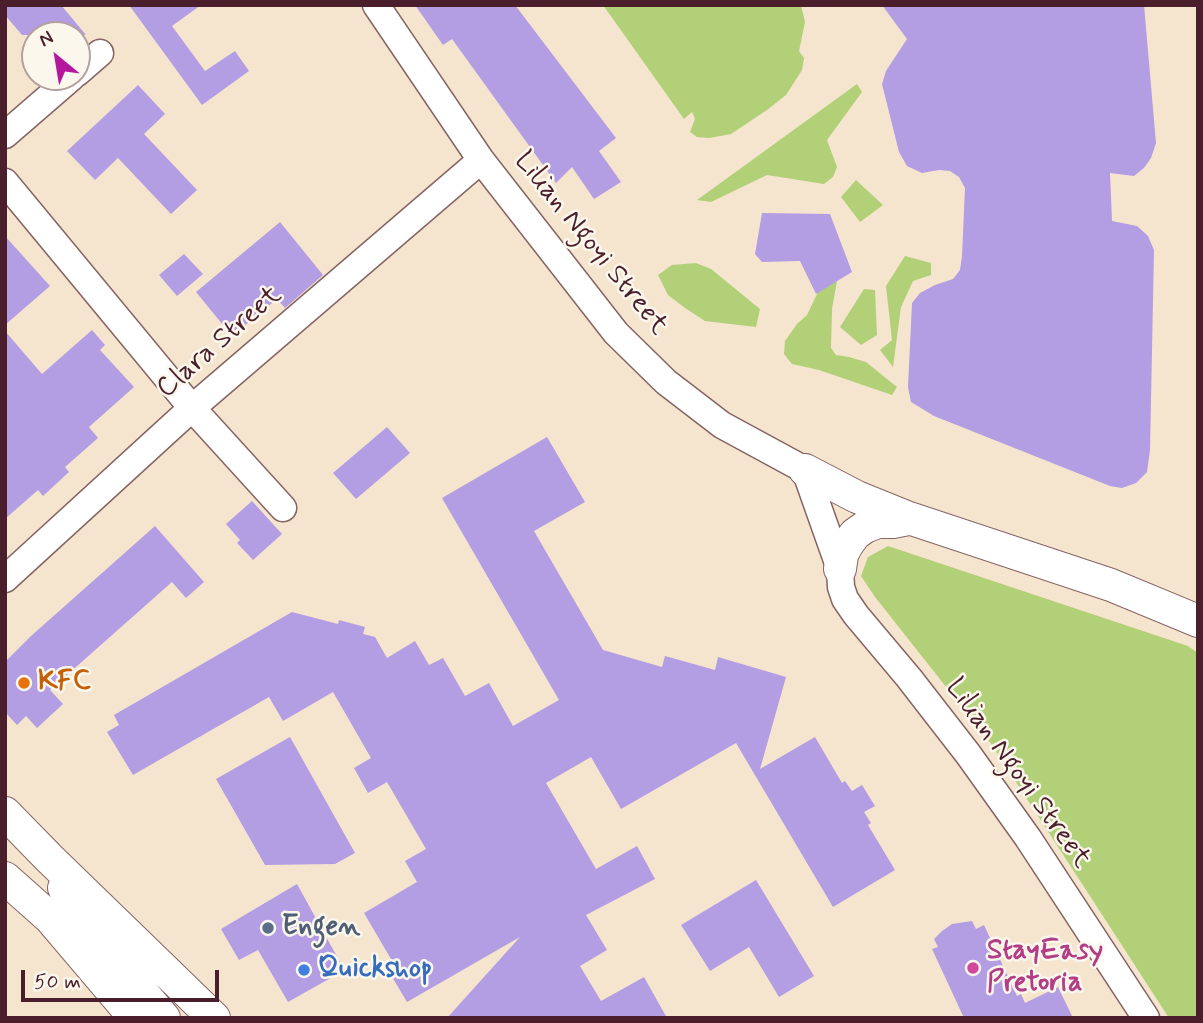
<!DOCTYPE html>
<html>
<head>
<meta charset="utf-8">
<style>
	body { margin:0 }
	#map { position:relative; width:1203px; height:1023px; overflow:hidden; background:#f5e5ce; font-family:Mynerve,sans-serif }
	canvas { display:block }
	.frame { position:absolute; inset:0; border:7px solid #4a1f2b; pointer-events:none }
	.north { position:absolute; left:21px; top:21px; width:70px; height:70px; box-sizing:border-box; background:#fbf7ec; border:2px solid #b4a19f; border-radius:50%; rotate:330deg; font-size:19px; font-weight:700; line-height:28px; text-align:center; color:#4a1f2b }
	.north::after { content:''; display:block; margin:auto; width:24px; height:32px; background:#b5179e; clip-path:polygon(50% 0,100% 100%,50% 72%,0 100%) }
	.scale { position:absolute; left:21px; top:970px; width:198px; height:32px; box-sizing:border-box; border:4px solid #4a1f2b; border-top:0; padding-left:9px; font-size:21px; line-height:24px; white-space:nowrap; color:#4a1f2b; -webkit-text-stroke:5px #fbf7ec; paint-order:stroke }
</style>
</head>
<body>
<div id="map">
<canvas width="1203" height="1023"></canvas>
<div class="frame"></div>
<div class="north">N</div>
<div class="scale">50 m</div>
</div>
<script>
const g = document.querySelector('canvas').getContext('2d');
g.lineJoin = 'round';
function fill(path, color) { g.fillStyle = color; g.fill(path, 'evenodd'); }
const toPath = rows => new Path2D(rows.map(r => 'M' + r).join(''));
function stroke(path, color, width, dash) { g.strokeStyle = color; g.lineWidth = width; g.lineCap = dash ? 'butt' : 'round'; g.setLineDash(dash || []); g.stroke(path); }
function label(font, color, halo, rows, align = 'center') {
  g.font = font + ' Mynerve,sans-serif'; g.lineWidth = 5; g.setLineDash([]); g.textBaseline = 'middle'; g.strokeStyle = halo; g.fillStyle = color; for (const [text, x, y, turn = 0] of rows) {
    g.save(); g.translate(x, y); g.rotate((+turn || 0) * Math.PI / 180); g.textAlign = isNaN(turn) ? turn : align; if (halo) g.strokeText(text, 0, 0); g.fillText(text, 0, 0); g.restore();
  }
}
const green = toPath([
	[603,5,801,5,805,22,799,51,804,58,802,70,786,95,767,110,731,134,709,138,697,137,690,132,695,119,692,112,684,119],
	[857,84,862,92,827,140,837,167,833,177,824,184,767,175,711,202,697,200],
	[856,180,883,205,860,222,841,197],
	[905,256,931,263,931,275,913,281,901,307,893,367,880,350,892,340,886,286],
	[696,263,711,269,760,309,756,327,705,321,685,308,668,295,658,275,672,265],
	[837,281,832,309,831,348,836,355,849,357,866,362,897,387,892,395,819,370,792,364,784,354,785,341,797,324,807,315,818,292],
	[864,289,875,290,877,335,861,345,840,327],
	[888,546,1188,646,1198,653,1198,1018,1169,1018,992,745,875,597,861,576,868,557]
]);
const building = toPath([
	[5,5,61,5,86,35,22,35,5,15],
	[129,5,201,5,172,26,205,71,235,51,249,71,202,105],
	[415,5,515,5,616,138,599,151,621,182,594,199,572,167,556,183,452,39,443,45],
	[882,5,1144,5,1156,143,1151,158,1144,168,1134,176,1110,173,1112,221,1137,226,1148,236,1154,250,1150,450,1147,472,1136,483,1122,488,1110,486,934,416,911,402,908,387,912,303,920,293,935,285,953,279,960,270,962,256,965,188,959,177,950,171,939,170,922,173,907,166,899,152,882,84,886,71,907,39],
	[138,85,165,114,144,134,197,190,171,214,118,158,95,180,67,151],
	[762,213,830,214,852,272,816,294,800,261,762,262,755,254],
	[280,222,323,275,285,308,277,299,232,336,196,292],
	[5,236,50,286,5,325],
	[184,254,203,274,177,296,159,275],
	[92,330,105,345,100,350,134,387,89,427,98,438,65,467,69,472,43,496,38,490,5,519,5,331,42,374],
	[387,427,410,453,356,499,333,473],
	[547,437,585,502,534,531,603,650,662,667,665,656,715,670,718,657,786,677,760,769,815,737,842,783,845,781,852,791,862,785,875,806,864,812,871,823,868,825,895,870,833,907,736,743,621,809,591,757,546,783,596,869,637,846,655,879,586,915,607,950,580,966,601,1001,644,977,667,1018,447,1018,520,937,407,1002,391,975,398,971,364,913,417,882,405,861,426,849,387,782,368,793,354,768,371,758,333,692,283,721,269,697,133,775,107,732,119,725,114,715,292,612,338,624,339,620,365,627,363,634,375,637,387,658,415,641,429,665,443,658,465,696,489,683,513,726,559,700,442,498],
	[252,501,282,534,253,560,237,543,240,540,226,524],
	[155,526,204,582,186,598,172,582,50,690,63,704,37,728,26,716,17,725,5,712,5,662,31,636],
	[290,737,355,853,335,864,265,865,216,779],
	[756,880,814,976,779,997,749,947,710,971,681,925],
	[297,884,340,962,331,967,336,975,288,1002,258,950,239,960,221,929],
	[972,921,976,929,984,925,1017,996,1021,994,1025,1003,1058,987,1073,1018,964,1018,932,949,938,947,934,939,942,931,952,924]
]);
const minor = toPath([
	[376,5,481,160,616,333,666,382,722,425,805,470,840,569,841,587,845,599,856,615,909,678,968,754,1028,838,1146,1018],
	[77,73,100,53],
	[5,135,72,77],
	[5,182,192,408,283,508],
	[5,579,192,408,481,160]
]);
const major = toPath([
	[805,470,857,497,909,518,1111,585,1198,621],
	[840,569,842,555,847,545,855,534,865,527,878,522,893,522,908,519],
	[5,813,49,858,214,1018],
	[5,878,50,918,135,1018],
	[64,888,87,925,107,951,164,1018]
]);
const markers = [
	[24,683,7,"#e8710a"],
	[268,928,7,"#5c6f8a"],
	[973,968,7,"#d1479c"],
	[304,970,7,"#3f7fe0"]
];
const streetNames = [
	["Lilian Ngoyi Street",590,244,51],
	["Clara Street",220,343,-41],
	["Lilian Ngoyi Street",1017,774,54]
];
const foodNames = [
	["KFC",38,683]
];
const serviceNames = [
	["Engen",282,928]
];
const hotelNames = [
	["StayEasy",987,952],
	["Pretoria",987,984]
];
const shopNames = [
	["Quickshop",318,970]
];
fill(green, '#b1d077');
fill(building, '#b39de3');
stroke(minor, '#866464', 29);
stroke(major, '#866464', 34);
stroke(minor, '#fff', 26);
stroke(major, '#fff', 32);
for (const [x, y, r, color] of markers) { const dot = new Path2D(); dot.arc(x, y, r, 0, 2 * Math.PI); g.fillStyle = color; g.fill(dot); stroke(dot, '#fbf7ec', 2.5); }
label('28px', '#4a1f2b', '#fbf7ec', streetNames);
label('bold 28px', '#c56008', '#fbf7ec', foodNames, 'left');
label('bold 28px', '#4e5e75', '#fbf7ec', serviceNames, 'left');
label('bold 28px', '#b23c85', '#fbf7ec', hotelNames, 'left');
label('bold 28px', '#366cbe', '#fbf7ec', shopNames, 'left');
</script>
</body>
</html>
